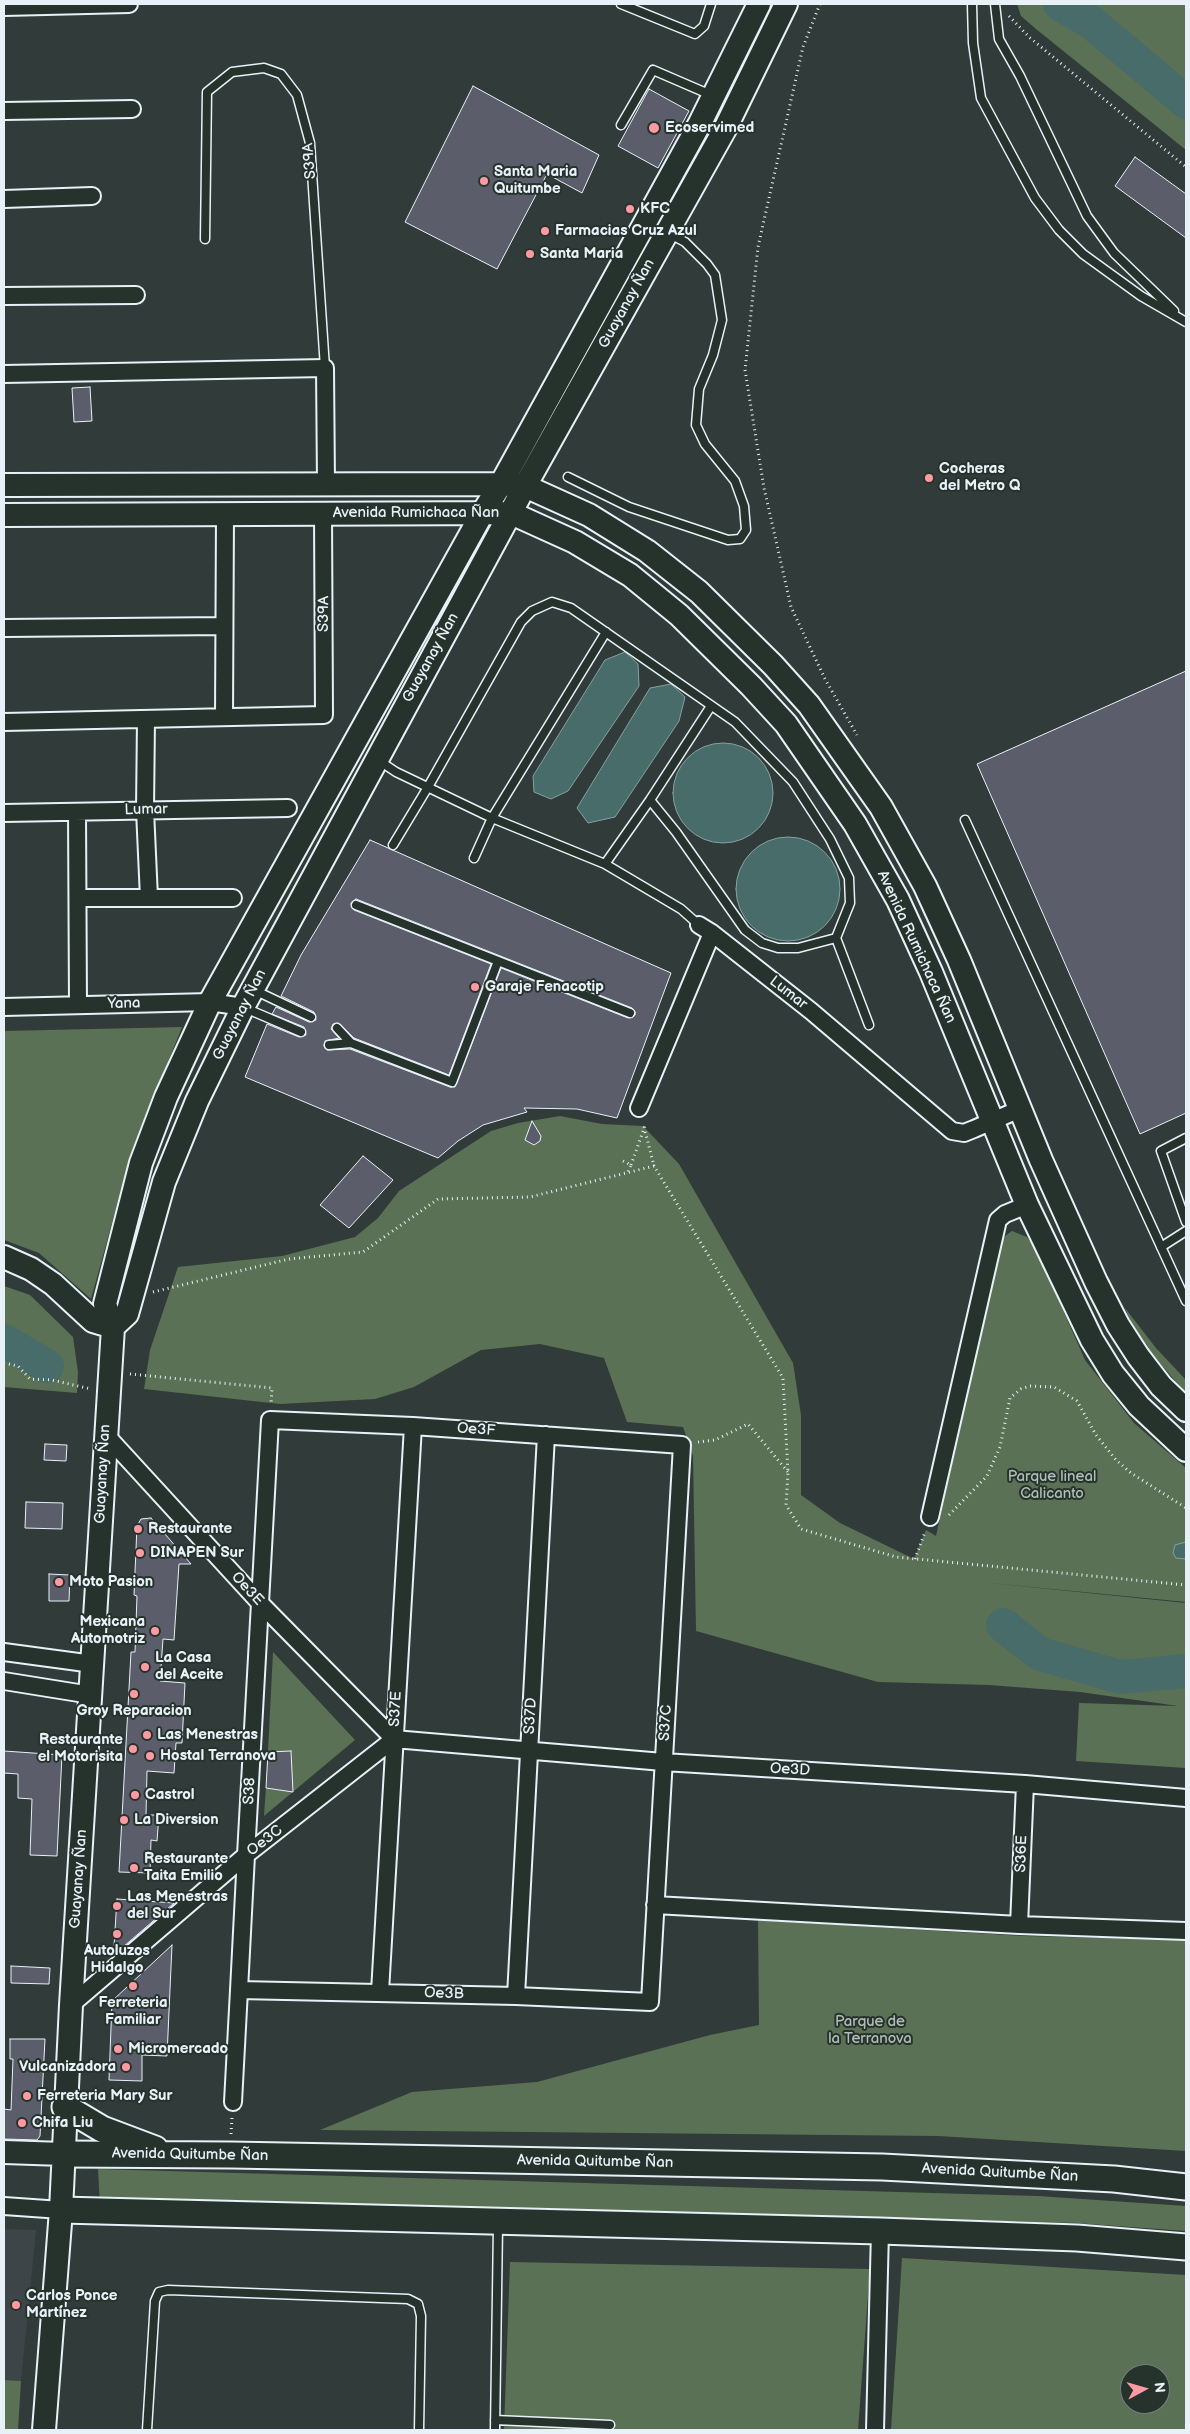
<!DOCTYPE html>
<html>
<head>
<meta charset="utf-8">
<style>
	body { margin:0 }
	#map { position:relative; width:1190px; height:2434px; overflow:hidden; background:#313b39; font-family:"Balsamiq Sans",sans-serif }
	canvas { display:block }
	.frame { position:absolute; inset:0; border:5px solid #e8f1f8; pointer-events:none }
	.north { position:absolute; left:1120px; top:2364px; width:50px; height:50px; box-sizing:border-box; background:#26332d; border:1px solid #747f7e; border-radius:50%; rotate:84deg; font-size:14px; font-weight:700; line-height:20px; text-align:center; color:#e8f1f8 }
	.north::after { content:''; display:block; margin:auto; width:18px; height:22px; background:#ff9aa2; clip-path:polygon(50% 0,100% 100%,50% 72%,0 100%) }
</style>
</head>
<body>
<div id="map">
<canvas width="1190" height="2434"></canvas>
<div class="frame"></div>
<div class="north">N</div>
</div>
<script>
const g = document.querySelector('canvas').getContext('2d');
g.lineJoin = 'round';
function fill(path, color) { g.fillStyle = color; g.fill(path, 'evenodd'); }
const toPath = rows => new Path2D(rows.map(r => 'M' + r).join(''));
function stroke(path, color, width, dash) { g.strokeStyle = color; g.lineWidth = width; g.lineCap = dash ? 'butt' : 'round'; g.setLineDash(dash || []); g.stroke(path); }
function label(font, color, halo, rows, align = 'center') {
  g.font = font + ' "Balsamiq Sans",sans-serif'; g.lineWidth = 4; g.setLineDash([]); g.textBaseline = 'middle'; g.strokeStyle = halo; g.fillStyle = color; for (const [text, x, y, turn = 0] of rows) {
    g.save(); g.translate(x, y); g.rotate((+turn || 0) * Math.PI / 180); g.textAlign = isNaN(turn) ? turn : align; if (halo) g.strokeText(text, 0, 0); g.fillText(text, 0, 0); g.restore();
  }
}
const built = toPath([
	[4,2229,36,2230,21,2381,4,2380]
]);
const green = toPath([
	[1017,4,1186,4,1186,150,1036,29,1021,16],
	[182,1027,131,1154,91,1299,39,1253,4,1240,4,1031],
	[560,1116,602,1124,643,1126,679,1164,793,1363,801,1415,801,1495,840,1523,914,1559,926,1530,936,1536,1001,1239,1012,1231,1027,1237,1039,1255,1085,1360,1134,1423,1186,1468,1186,1602,980,1582,1186,1603,1186,1768,1076,1761,1079,1703,1178,1706,1080,1692,989,1685,878,1682,696,1631,693,1456,683,1427,627,1422,604,1358,540,1344,481,1350,414,1387,375,1399,280,1404,144,1389,150,1350,178,1267,282,1256,355,1237,378,1218,399,1191,491,1131,518,1123],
	[4,1286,30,1295,73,1337,78,1372,77,1393,4,1387],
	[1125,1308,1156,1348,1186,1380,1186,1394,1135,1333],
	[273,1652,355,1740,264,1816,267,1771],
	[758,1920,1023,1936,1186,1940,1186,2151,938,2136,320,2130,412,2092,537,2082,710,2035,759,2025],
	[98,2169,1038,2196,1186,2206,1186,2231,1075,2223,890,2218,412,2213,100,2206],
	[902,2258,1186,2275,1186,2430,891,2430],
	[1130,2374,1160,2374,1160,2404,1130,2404],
	[510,2262,870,2269,858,2430,504,2430],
	[4,2380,21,2381,18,2430,4,2430]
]);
const water = toPath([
	[625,652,638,664,639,686,568,791,551,799,534,792,533,776,605,660,625,652],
	[671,684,685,697,679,721,615,817,588,823,577,808,650,688,671,684],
	'673 793a50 50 0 1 1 100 0a50 50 0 1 1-100 0Z',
	'736 889a52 52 0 1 1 104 0a52 52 0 1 1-104 0Z',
	[1186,1542,1186,1559,1176,1558,1173,1553,1175,1545,1186,1542]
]);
const river = toPath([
	[1060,4,1091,22,1186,102],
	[4,1341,47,1366],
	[1003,1625,1040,1654,1120,1677,1186,1671]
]);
const building = toPath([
	[473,86,599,155,582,193,547,174,497,269,405,222,473,86],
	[649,89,689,111,658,168,618,146,649,89],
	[1135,157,1186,194,1186,238,1115,186,1135,157],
	[90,387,92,421,74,422,72,388,90,387],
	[1186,671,1186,1113,1140,1134,977,764,1186,671],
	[370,840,671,973,617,1118,577,1109,524,1108,527,1112,483,1125,458,1141,438,1158,245,1077,267,1024,299,1037,306,1035,304,1027,272,1014,276,1007,309,1022,316,1020,314,1012,281,996,301,955,370,840],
	[356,899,632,1008,635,1012,635,1015,628,1018,501,968,455,1087,450,1087,350,1049,327,1050,324,1046,325,1041,339,1038,331,1029,333,1024,338,1023,354,1038,449,1075,491,964,354,910,351,903,356,899],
	[532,1121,541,1136,540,1141,534,1145,525,1140,532,1121],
	[363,1156,393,1180,349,1228,320,1205,363,1156],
	[45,1444,67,1445,66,1461,44,1460,45,1444],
	[26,1502,63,1503,62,1529,25,1528,26,1502],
	[151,1518,191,1564,179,1564,174,1640,163,1639,160,1681,185,1683,182,1743,176,1743,174,1773,147,1771,146,1815,159,1815,157,1841,151,1840,150,1873,119,1872,131,1652,135,1652,137,1596,134,1595,137,1526,141,1519,151,1518],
	[49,1574,70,1575,69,1601,49,1601,49,1574],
	[4,1751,62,1755,57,1856,30,1855,32,1799,18,1798,18,1774,4,1773,4,1751],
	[291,1751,293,1792,266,1788,268,1752,291,1751],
	[117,1899,174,1903,123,1947,114,1946,117,1899],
	[172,1945,167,2056,142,2055,142,2081,109,2080,112,2001,172,1945],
	[11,1966,50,1968,49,1984,11,1983,11,1966],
	[10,2039,45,2039,40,2136,37,2140,4,2139,4,2109,11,2110,13,2059,10,2059,10,2039]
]);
const path = toPath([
	[820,4,803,47,758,247,745,370,764,488,791,607,825,679,857,735],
	[1009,16,1029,37,1186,167],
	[644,1127,654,1166],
	[623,1161,631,1165,628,1172],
	[631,1165,646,1123],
	[153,1292,289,1259,363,1252,438,1199,530,1197,654,1166,783,1378,788,1473,786,1505,801,1529,896,1557,1186,1585],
	[4,1363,18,1366,30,1379,52,1380,91,1389],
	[130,1374,272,1388,271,1404],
	[698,1442,715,1440,748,1424,788,1472],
	[949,1515,987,1476,1000,1447,1010,1398,1021,1389,1030,1386,1054,1387,1077,1401,1096,1435,1116,1460,1131,1473,1186,1508],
	[915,1559,925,1532],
	[231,2134,232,2117]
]);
const lane = toPath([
	[621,4,695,34,704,26,711,4],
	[972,4,973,43,981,98,1035,198,1059,230,1083,254,1141,296,1186,322],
	[995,4,999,39,1020,76,1087,216,1114,253,1174,311],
	[621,125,653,70,711,95],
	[205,239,207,92,232,72,264,68,281,74,297,95,310,143,325,368],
	[568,477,629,507,728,540,740,539,746,530,744,506,735,481,705,444,696,425,699,389,713,355,722,320,715,275,707,264,685,242,668,233],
	[378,760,396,772,492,818,605,864,681,909,699,925],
	[650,800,676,832,745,930,762,943,778,948,798,948,836,938],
	[965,820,1186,1301],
	[393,845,428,787,521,622,532,611,552,602,571,608,735,722,793,782,830,839,849,878,850,903,836,938,869,1025],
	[474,858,492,818,606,632],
	[605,864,650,800,711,706],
	[356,905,630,1013],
	[254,990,311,1017],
	[245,1008,301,1032],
	[337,1028,351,1043],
	[329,1045,351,1043,452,1082,498,961],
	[1186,1138,1161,1151,1186,1222],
	[1161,1247,1186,1231],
	[495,2420,610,2425],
	[147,2430,155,2301,159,2292,168,2290,408,2299,418,2304,421,2316,419,2430],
	[495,2430,498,2225]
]);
const street = toPath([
	[4,7,129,4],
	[4,111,132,109],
	[4,199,92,196],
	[4,296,136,295],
	[4,374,325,368,326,484],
	[4,628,224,626],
	[224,717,225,514],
	[146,719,145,810,149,898],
	[4,722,324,715,323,513],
	[77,812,78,1005],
	[4,813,288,808],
	[78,898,233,898],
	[699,925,712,933],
	[4,1007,210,1002,243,1007],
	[639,1108,712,933,811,1011,952,1131,964,1133,974,1129,1020,1109],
	[105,1434,260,1603,394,1739],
	[930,1517,998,1220,1005,1214,1027,1205],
	[4,1652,93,1664],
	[4,1681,91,1695],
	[394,1739,663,1762,1025,1784,1186,1798],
	[655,1905,1019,1925,1186,1931],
	[1019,1925,1025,1784],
	[380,1992,413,1426],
	[516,1996,546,1435],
	[71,2005,246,1855,394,1739],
	[233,2102,239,1990,246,1855,260,1603,270,1420,413,1426,682,1445,650,2002,516,1996,239,1990],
	[4,2206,61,2210],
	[875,2430,880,2231]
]);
const secondary = toPath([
	[4,485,501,484,525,486,589,515,647,551,699,592,773,665,809,705,881,807,925,886,959,960,1041,1160,1096,1282,1118,1325,1138,1356,1161,1386,1186,1410],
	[4,515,511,513,575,542,630,575,679,615,751,686,786,724,855,824,898,900,931,972,1027,1205,1092,1340,1113,1374,1139,1406,1186,1450],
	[4,1257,31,1269,53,1284,93,1321,113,1327],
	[113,1327,127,1314,164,1182,197,1101,243,1007,525,486,725,129,786,4],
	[4,2152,63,2154],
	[44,2430,61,2210,71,2005,113,1327,105,1304,141,1163,166,1097,210,1002,483,512,501,484,700,123,759,4]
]);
const primary = toPath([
	[65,2107,102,2129,155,2149],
	[63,2154,231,2155,882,2167,1114,2179,1186,2187],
	[61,2210,880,2231,1077,2238,1186,2247]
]);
const markers = [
	[654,128,6,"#ff9aa2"],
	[484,181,5,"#ff9aa2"],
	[630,209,5,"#ff9aa2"],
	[545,231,5,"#ff9aa2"],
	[530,254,5,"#ff9aa2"],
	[929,478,5,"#ff9aa2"],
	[475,987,5,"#ff9aa2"],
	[138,1529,5,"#ff9aa2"],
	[140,1553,5,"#ff9aa2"],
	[59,1582,5,"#ff9aa2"],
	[155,1631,5,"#ff9aa2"],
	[145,1667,5,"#ff9aa2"],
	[134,1694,5,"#ff9aa2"],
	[147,1735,5,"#ff9aa2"],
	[133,1749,5,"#ff9aa2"],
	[150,1756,5,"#ff9aa2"],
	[135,1795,5,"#ff9aa2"],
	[124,1820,5,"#ff9aa2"],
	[134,1868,5,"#ff9aa2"],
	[117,1906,5,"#ff9aa2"],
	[117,1934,5,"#ff9aa2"],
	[133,1986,5,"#ff9aa2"],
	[118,2049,5,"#ff9aa2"],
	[126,2067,5,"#ff9aa2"],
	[27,2096,5,"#ff9aa2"],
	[22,2123,5,"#ff9aa2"],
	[16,2305,5,"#ff9aa2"]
];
const poiNames = [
	["Ecoservimed",665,128],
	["Santa Maria",494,172],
	["Quitumbe",494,189],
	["KFC",640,209],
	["Farmacias Cruz Azul",555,231],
	["Santa Maria",540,254],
	["Cocheras",939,469],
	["del Metro Q",939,486],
	["Garaje Fenacotip",485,987],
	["Restaurante",148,1529],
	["DINAPEN Sur",150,1553],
	["Moto Pasion",69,1582],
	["Mexicana",145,1622,"right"],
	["Automotriz",145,1639,"right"],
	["La Casa",155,1658],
	["del Aceite",155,1675],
	["Groy Reparacion",134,1711,"center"],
	["Las Menestras",157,1735],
	["Restaurante",123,1740,"right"],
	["el Motorisita",123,1757,"right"],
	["Hostal Terranova",160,1756],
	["Castrol",145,1795],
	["La Diversion",134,1820],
	["Restaurante",144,1859],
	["Taita Emilio",144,1876],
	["Las Menestras",127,1897],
	["del Sur",127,1914],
	["Autoluzos",117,1951,"center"],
	["Hidalgo",117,1968,"center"],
	["Ferreteria",133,2003,"center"],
	["Familiar",133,2020,"center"],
	["Micromercado",128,2049],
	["Vulcanizadora",116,2067,"right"],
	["Ferreteria Mary Sur",37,2096],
	["Chifa Liu",32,2123],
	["Carlos Ponce",26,2296],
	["Martínez",26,2313]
];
const streetNames = [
	["S39A",310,161,-95],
	["Guayanay Ñan",627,304,-61],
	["Avenida Rumichaca Ñan",416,513],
	["S39A",324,614,-90],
	["Guayanay Ñan",431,658,-61],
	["Lumar",146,810,-1],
	["Avenida Rumichaca Ñan",916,947,65],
	["Lumar",788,993,38],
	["Yana",124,1004,-1],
	["Guayanay Ñan",240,1015,-63],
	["Oe3F",476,1430,4],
	["Guayanay Ñan",103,1474,-87],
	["Oe3E",247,1589,47],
	["S37E",396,1709,-87],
	["S37D",531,1716,-87],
	["S37C",666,1723,-87],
	["Oe3D",790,1770,3],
	["S38",250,1791,-87],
	["Oe3C",265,1841,-38],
	["S36E",1022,1854,-88],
	["Guayanay Ñan",79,1879,-86],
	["Oe3B",444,1994,2],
	["Avenida Quitumbe Ñan",190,2155,1],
	["Avenida Quitumbe Ñan",595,2162,1],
	["Avenida Quitumbe Ñan",1000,2173,3]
];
const parkNames = [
	["Parque lineal",1052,1477],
	["Calicanto",1052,1494],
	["Parque de",870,2022],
	["la Terranova",870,2039]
];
fill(built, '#3e4548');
fill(green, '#5b7155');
fill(water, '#476c6a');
stroke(water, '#87a1a3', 1);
stroke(river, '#476c6a', 34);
fill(building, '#5b5d6a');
stroke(building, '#e8f1f8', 1);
stroke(lane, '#e8f1f8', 11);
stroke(street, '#e8f1f8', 20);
stroke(secondary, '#e8f1f8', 26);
stroke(primary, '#e8f1f8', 29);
stroke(path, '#e8f1f8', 3, [1, 4]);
stroke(lane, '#26332d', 8);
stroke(street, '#26332d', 16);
stroke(secondary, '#26332d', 22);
stroke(primary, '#26332d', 25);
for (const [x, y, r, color] of markers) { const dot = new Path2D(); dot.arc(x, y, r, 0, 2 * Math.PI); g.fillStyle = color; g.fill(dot); stroke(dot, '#26332d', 2); }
label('bold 15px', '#e8f1f8', '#26332d', poiNames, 'left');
label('15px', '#e8f1f8', '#26332d', streetNames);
label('15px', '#b0beb7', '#26332d', parkNames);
</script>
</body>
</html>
